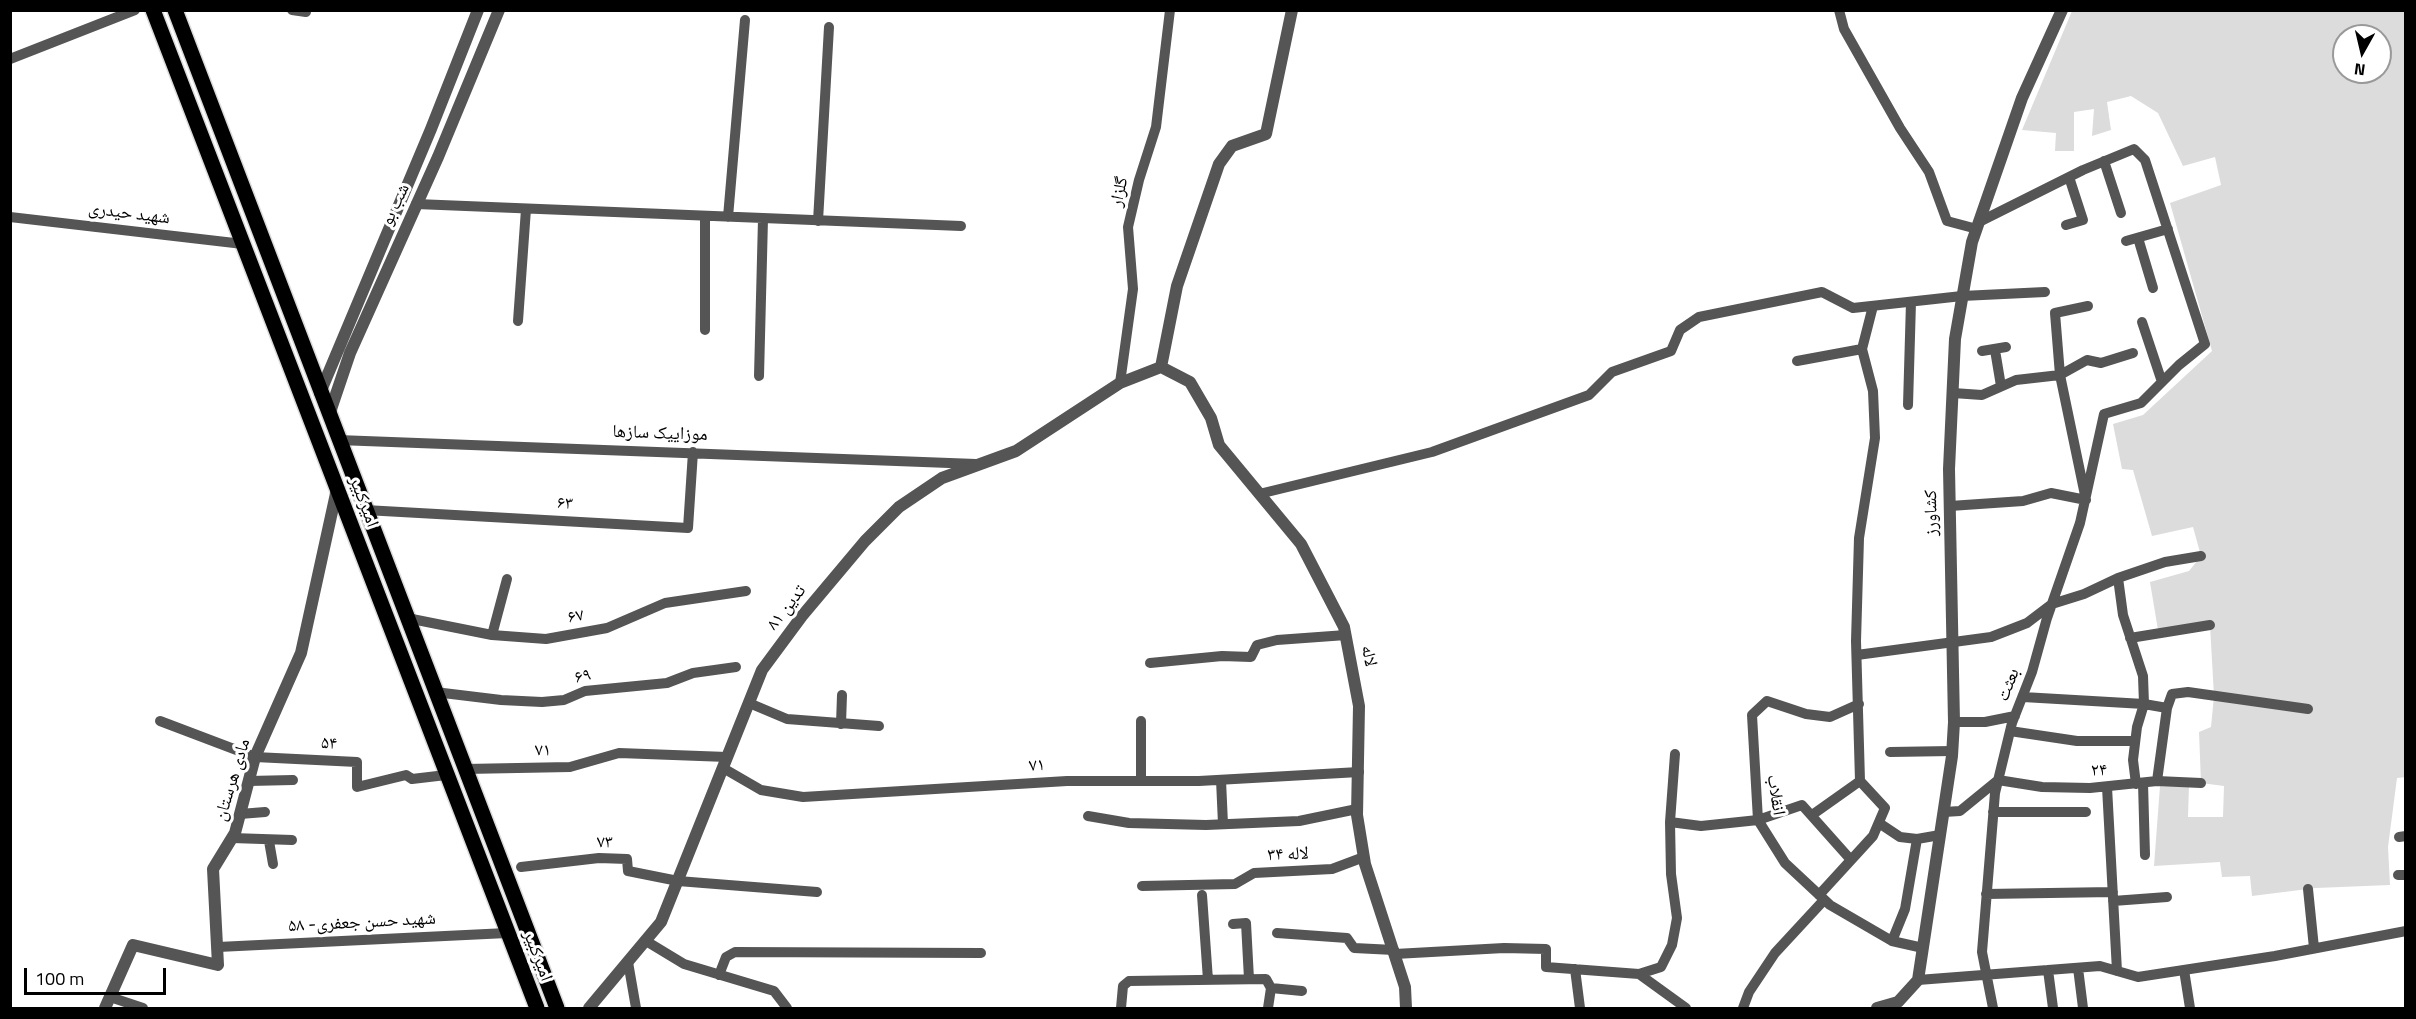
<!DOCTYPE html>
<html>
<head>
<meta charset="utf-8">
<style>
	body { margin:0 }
	#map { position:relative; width:2416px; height:1019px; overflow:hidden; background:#fff; font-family:"Titillium Web",sans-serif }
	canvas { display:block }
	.frame { position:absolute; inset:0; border:12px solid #000; pointer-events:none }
	.north { position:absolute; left:2332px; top:24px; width:60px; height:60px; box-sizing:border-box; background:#fff; border:2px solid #999; border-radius:50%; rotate:188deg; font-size:16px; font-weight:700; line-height:24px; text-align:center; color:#000 }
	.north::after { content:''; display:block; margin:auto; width:21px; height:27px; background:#000; clip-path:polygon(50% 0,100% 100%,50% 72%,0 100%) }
	.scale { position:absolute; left:24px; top:968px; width:142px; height:27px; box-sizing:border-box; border:3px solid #000; border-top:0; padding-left:8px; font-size:18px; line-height:21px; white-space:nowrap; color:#000; -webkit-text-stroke:4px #fff; paint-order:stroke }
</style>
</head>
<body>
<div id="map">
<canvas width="2416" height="1019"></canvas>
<div class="frame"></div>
<div class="north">N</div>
<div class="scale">100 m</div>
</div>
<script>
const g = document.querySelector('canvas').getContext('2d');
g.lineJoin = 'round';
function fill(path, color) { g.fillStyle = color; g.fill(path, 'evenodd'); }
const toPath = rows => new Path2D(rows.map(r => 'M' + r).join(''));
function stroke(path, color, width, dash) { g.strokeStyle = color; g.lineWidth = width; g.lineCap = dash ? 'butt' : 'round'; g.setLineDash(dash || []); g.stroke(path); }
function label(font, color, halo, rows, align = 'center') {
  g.font = font + ' "Titillium Web","Noto Naskh Arabic",sans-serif'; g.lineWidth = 6; g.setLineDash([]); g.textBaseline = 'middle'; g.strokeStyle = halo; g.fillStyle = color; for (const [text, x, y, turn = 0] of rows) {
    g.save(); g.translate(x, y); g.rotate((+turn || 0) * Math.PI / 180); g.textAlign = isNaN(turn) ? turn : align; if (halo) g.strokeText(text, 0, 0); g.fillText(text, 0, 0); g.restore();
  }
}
const green = toPath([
	[2072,11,2405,11,2406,777,2397,778,2388,847,2390,885,2316,888,2252,896,2250,876,2222,877,2220,862,2154,866,2160,786,2189,785,2188,817,2223,817,2224,786,2201,783,2199,732,2211,727,2214,696,2210,625,2158,630,2150,582,2189,571,2201,556,2193,527,2152,536,2133,470,2122,469,2113,424,2143,415,2212,351,2170,203,2221,185,2215,157,2183,166,2158,113,2131,96,2107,102,2111,130,2092,136,2094,109,2074,112,2074,151,2055,151,2056,133,2022,130],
	[2344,36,2380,36,2380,72,2344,72]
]);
const minor = toPath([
	[292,10,306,12],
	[1839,10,1844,29,1900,128,1929,172,1947,221,1977,229],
	[10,59,135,10],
	[2104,161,2121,213],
	[416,204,961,226],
	[10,217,243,244],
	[705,217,705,330],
	[728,217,745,20],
	[818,221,829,27],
	[1979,222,2083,170,2134,149,2145,160,2205,344,2179,365,2141,403,2104,414,2080,523,2047,618,2032,672,2012,723,1995,793,1982,952,1993,1008],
	[2066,225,2083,220,2069,177],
	[2138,238,2153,288],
	[2126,241,2168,229],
	[518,321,526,209],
	[2142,322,2162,382],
	[1995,350,2001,386],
	[1982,351,2006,347],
	[1797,361,1862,349],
	[759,376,763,219],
	[1120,383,1133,289,1128,227,1139,180,1156,127,1170,10],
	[1953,393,1982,395,2016,380,2060,375,2087,360,2101,363,2133,353],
	[1908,405,1911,302],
	[338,440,976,464],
	[1259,494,1432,452,1589,395,1612,372,1671,351,1680,330,1699,317,1822,292,1853,308,1962,296,2045,292],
	[1950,506,2023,501,2051,493,2086,500,2060,375,2055,313,2088,306],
	[365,510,688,528,693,452],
	[2118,578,2123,615,2143,676,2144,704,2137,727,2133,760,2136,784],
	[407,618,492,635,546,639,607,628,665,603,746,591],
	[492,635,507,579],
	[2130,638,2210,625],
	[1857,655,1991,637,2027,623,2052,604,2084,594,2118,578,2165,562,2201,556],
	[1150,663,1222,656,1251,657,1257,645,1277,640,1346,635],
	[435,692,501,700,542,702,564,700,585,691,667,683,693,673,736,667],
	[2023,697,2144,704,2167,708],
	[749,703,787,719,879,726],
	[1859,704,1830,717,1806,714,1767,701,1752,715,1758,820,1785,863,1830,905,1892,941,1923,948],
	[160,721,255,757,357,762,357,787,406,775,412,779,446,775],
	[1141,721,1141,781],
	[1954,722,1985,722,2015,716],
	[841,724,842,695],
	[2010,731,2077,741,2135,741],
	[1890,752,1952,751],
	[723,768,761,790,803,797,1067,781,1199,781,1359,772],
	[465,769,570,767,619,753,727,757],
	[1221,780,1223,824],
	[249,781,293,780],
	[2157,781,2167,708,2172,694,2188,692,2308,709],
	[2143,783,2145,855],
	[2107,787,2117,971],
	[1944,812,1960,811,1998,780,2042,787,2090,788,2157,781,2201,783],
	[1993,812,2086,812],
	[240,814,265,812],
	[1812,815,1860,781],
	[1088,816,1129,823,1206,825,1299,821,1357,809],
	[1670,822,1701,826,1758,820,1802,805,1851,860],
	[1879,823,1900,837,1917,839,1940,835],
	[2399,837,2406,836],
	[232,838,292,840],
	[269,841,273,864],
	[521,867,599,858,627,859,628,871,678,881,817,892],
	[2398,875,2406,875],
	[1142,886,1235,884,1254,873,1332,869,1364,857],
	[2308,889,2314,948],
	[1986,894,2113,892],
	[1202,895,1208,980],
	[1819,895,1873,836,1885,808,1860,781,1856,641,1859,538,1875,438,1873,391,1862,349,1873,306],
	[2113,901,2167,897],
	[1233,924,1246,923,1249,979],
	[1277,933,1347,938,1354,948,1394,950],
	[646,941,684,964,774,991,787,1008],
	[1892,941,1905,909,1917,839],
	[218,947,507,933],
	[1395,954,1504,948,1546,949,1546,967,1639,974,1661,967,1672,945,1677,918,1671,874,1670,822,1675,754],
	[628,962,636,1008],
	[2078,968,2083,1008],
	[1575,969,1580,1008],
	[2048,970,2053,1008],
	[2184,970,2190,1008],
	[1639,974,1686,1008],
	[719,975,726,957,735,952,981,953],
	[1918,980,2100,966,2138,977,2275,956,2406,931],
	[110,997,143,1008],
	[1121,1008,1123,986,1129,981,1266,979,1271,988,1302,991],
	[1268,1008,1271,988],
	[1743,1008,1749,992,1775,953,1824,900]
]);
const tertiary = toPath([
	[1161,367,1190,382,1211,418,1219,445,1301,544,1344,627,1359,706,1357,815,1365,864,1405,987,1406,1008],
	[1161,367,1177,286,1219,164,1232,146,1266,134,1292,10],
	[320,393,431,129,478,10],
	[329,415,350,353,438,157,499,10],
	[105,1008,133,945,218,965,213,869,235,833,255,757,301,653,337,489],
	[589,1008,661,922,762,670,802,616,865,541,899,507,942,478,1016,451,1120,383,1161,367],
	[1877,1008,1898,1002,1918,980,1952,756,1954,722,1949,469,1955,339,1972,242,2022,98,2062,10]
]);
const primary = toPath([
	[153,10,537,1008],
	[175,10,557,1008]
]);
const streetNames = [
	["گلزار",1120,192,-77],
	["شب بو",396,205,-65],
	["شهيد حیدری",129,214,7],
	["موزاییک سازها",660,434,2],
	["امیرکبیر",363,502,69],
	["۶۳",565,504,3],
	["کشاورز",1932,513,-91],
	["تدین ۸۱",787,608,-52],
	["۶۷",576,617,-10],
	["لاله",1368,656,79],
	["۶۹",583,677,-13],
	["بعثت",2009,685,-69],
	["۵۴",329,744,3],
	["۷۱",543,751,-1],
	["۷۱",1037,766,-4],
	["۲۴",2099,771,-2],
	["مادی هرستان",233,780,-73],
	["انقلاب",1775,795,81],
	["۷۳",605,843,-1],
	["لاله ۳۴",1288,855,-2],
	["شهید حسن جعفری- ۵۸",362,923,-3],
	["امیرکبیر",537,956,69]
];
fill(green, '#dcdcdc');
stroke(primary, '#dbdbdb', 18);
stroke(minor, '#555', 10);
stroke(tertiary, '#555', 12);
stroke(primary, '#000', 15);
label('18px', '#000', '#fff', streetNames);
</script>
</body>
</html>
